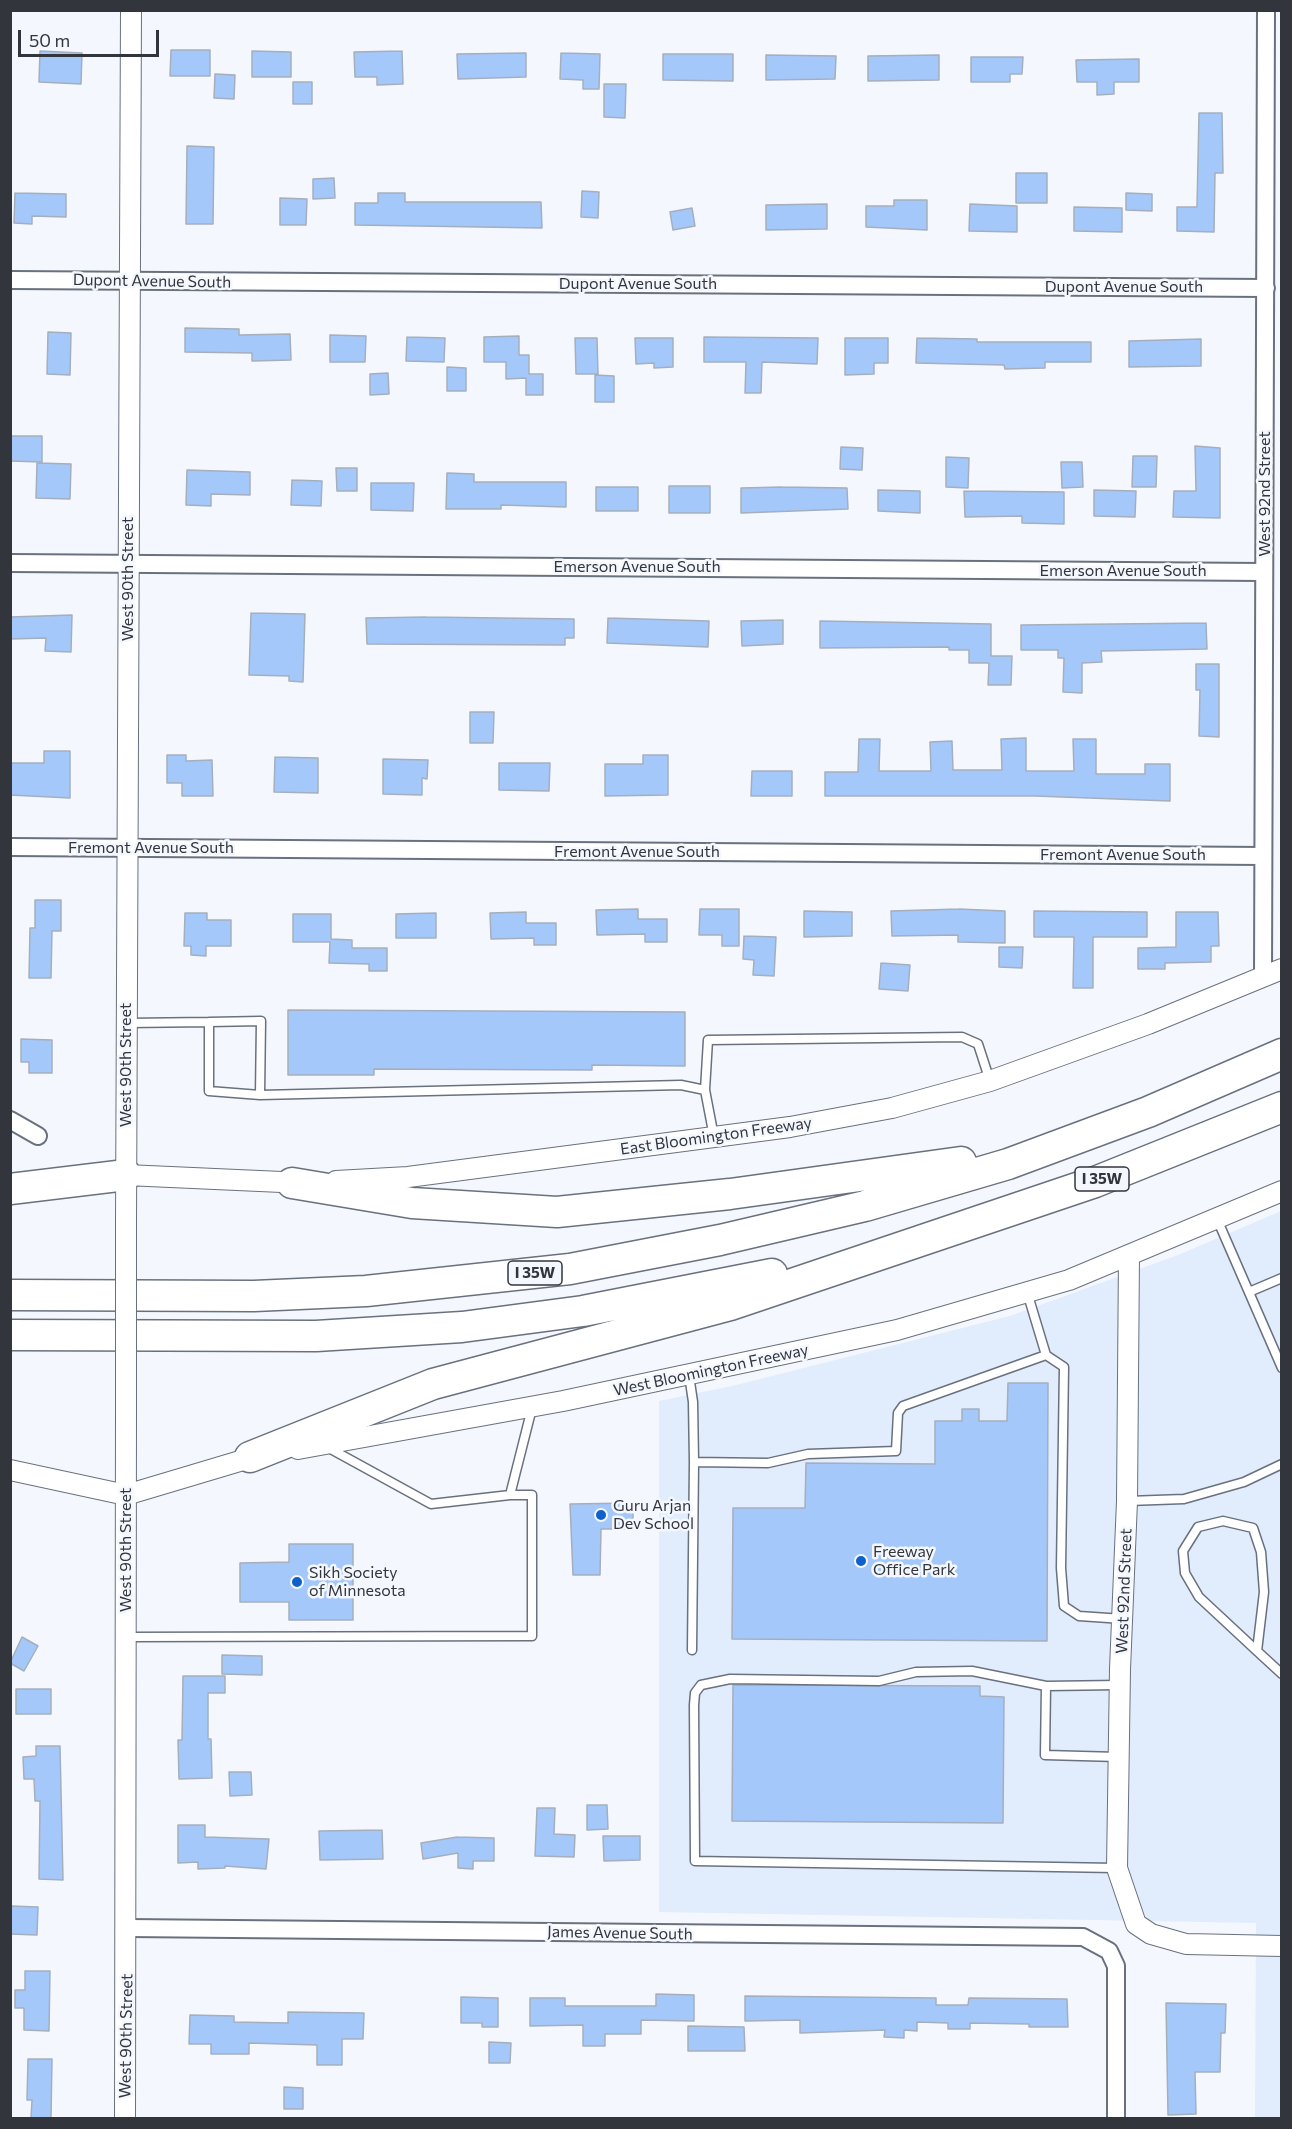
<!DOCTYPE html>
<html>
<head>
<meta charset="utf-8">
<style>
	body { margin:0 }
	#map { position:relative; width:1292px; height:2129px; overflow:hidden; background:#f4f8fe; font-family:Commissioner,sans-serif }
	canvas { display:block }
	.frame { position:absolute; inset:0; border:12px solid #32363c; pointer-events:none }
	.scale { position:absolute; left:18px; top:30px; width:141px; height:27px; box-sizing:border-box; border:3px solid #32363c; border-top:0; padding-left:8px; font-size:18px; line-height:21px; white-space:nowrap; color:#32363c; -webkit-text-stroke:4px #f4f8fe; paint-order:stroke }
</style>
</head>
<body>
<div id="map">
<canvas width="1292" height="2129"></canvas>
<div class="frame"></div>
<div class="scale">50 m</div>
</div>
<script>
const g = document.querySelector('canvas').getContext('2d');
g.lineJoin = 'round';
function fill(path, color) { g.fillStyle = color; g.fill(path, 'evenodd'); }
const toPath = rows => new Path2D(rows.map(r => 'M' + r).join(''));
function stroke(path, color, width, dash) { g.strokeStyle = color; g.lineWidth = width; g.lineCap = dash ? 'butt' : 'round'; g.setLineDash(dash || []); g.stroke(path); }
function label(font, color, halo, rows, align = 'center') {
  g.font = font + ' Commissioner,sans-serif'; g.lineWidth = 5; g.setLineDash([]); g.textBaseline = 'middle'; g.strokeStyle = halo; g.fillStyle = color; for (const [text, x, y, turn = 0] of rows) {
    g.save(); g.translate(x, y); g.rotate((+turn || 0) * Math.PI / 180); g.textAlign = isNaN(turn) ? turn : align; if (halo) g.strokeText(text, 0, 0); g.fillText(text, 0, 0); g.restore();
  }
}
const built = toPath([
	[1281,1211,1281,2118,1255,2118,1256,1923,659,1912,659,1401,732,1386,1010,1316,1178,1255]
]);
const building = toPath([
	[171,50,210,50,210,76,170,76,171,50],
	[40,51,82,53,81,84,39,82,40,51],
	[252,51,291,52,291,77,252,77,252,51],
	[402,51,403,84,377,85,377,77,355,77,354,52,402,51],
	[526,53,526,77,458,79,457,54,526,53],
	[561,53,600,54,599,89,583,89,583,80,560,79,561,53],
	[663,54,733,54,733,81,663,80,663,54],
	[766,55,836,56,835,79,766,80,766,55],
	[939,55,939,80,868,81,868,56,939,55],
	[971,57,1023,57,1022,74,1010,74,1010,82,971,82,971,57],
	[1139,59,1139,82,1114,82,1114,94,1097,95,1097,82,1077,82,1076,60,1139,59],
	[215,74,235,75,234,99,214,98,215,74],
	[293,82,312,82,312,104,293,104,293,82],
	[604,84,626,84,625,118,604,117,604,84],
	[1199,113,1222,113,1223,173,1215,173,1214,232,1177,231,1177,207,1197,207,1199,113],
	[187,146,214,147,213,224,186,224,187,146],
	[1016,173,1047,173,1047,203,1016,203,1016,173],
	[334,178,335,198,313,199,313,179,334,178],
	[582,191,599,192,598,218,581,217,582,191],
	[15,193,66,194,66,217,32,216,32,224,14,223,15,193],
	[378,193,405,193,405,202,541,202,542,228,355,225,355,203,378,203,378,193],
	[1126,193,1152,194,1152,211,1126,210,1126,193],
	[280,198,307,199,306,225,280,225,280,198],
	[894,200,927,200,927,230,866,227,866,206,894,206,894,200],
	[827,204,827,229,766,230,766,205,827,204],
	[970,204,1017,206,1017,232,969,231,970,204],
	[1074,207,1122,208,1122,232,1074,231,1074,207],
	[692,208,695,226,673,230,670,212,692,208],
	[185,328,239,329,239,335,290,334,291,360,252,361,252,353,185,352,185,328],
	[48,332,71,333,70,375,47,374,48,332],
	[330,335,366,336,365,362,330,362,330,335],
	[519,336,519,355,529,355,529,374,543,374,543,395,526,395,526,378,506,379,506,362,484,362,484,337,519,336],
	[407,337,445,338,444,362,406,361,407,337],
	[704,337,818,338,817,364,762,362,761,393,745,393,746,362,704,362,704,337],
	[575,338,597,338,598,374,576,374,575,338],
	[635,338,673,338,673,367,654,368,654,363,636,364,635,338],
	[845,338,888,338,888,363,874,363,874,374,845,375,845,338],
	[917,338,977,339,977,342,1091,342,1091,362,1045,362,1045,368,1005,369,1004,365,916,363,917,338],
	[1201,339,1201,366,1129,367,1129,341,1201,339],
	[447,367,466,368,466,391,447,391,447,367],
	[388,373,389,394,370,395,370,374,388,373],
	[595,375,614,376,614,402,595,402,595,375],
	[10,436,42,436,42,462,10,461,10,436],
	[1195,446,1220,448,1220,518,1173,517,1174,491,1196,491,1195,446],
	[841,447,863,448,862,470,840,469,841,447],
	[1133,456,1157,456,1156,487,1132,487,1133,456],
	[946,457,969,458,968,488,946,487,946,457],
	[1061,462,1082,462,1083,487,1062,488,1061,462],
	[37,463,71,464,70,499,36,498,37,463],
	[336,468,357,468,357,491,337,491,336,468],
	[187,470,250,472,250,495,211,494,211,506,186,505,187,470],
	[447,473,474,474,474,482,566,482,566,507,501,505,501,509,446,509,447,473],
	[292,480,322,481,321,506,291,505,292,480],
	[371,483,414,483,413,511,371,510,371,483],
	[669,486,710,486,710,513,669,513,669,486],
	[596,487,638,487,638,511,596,511,596,487],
	[782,487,847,488,848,509,741,513,741,488,782,487],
	[878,490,920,491,920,513,878,511,878,490],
	[1094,490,1136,491,1135,517,1094,516,1094,490],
	[964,491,1064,492,1064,524,1022,523,1022,516,965,517,964,491],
	[251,613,305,614,303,682,289,681,289,676,249,675,251,613],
	[72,615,71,652,45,651,46,638,10,639,10,617,72,615],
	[426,617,574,619,574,638,565,638,565,645,367,644,366,618,426,617],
	[608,618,709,621,708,647,607,643,608,618],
	[783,620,783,644,742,646,741,621,783,620],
	[820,621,991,624,991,656,1012,656,1011,685,988,685,989,663,969,663,969,650,949,650,949,647,820,648,820,621],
	[1206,623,1207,649,1101,651,1102,662,1082,663,1082,693,1063,692,1064,658,1058,658,1058,650,1021,650,1021,625,1206,623],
	[1196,664,1219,664,1219,737,1199,736,1200,690,1196,690,1196,664],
	[470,712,494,712,493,743,470,743,470,712],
	[1026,738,1026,771,1074,771,1073,739,1096,739,1096,774,1145,774,1145,764,1170,764,1170,801,1035,796,825,796,825,772,858,772,859,739,880,739,879,771,931,771,930,742,952,741,953,770,1002,770,1001,739,1026,738],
	[44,751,70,751,70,798,10,795,10,763,44,763,44,751],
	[167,755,186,755,186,761,212,760,213,796,182,796,182,783,167,783,167,755],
	[643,755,668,755,668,795,605,796,605,764,643,764,643,755],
	[275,757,318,758,318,793,274,792,275,757],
	[383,759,428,760,427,779,422,778,422,795,383,794,383,759],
	[499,763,550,763,549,791,499,790,499,763],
	[752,771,792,771,792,796,751,796,752,771],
	[35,900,61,900,61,931,52,931,51,978,29,978,30,928,35,928,35,900],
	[638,909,638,919,667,919,667,942,645,942,645,934,597,935,596,910,638,909],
	[700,909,739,909,739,946,722,946,722,935,699,935,700,909],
	[959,909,1005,911,1005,943,958,942,958,935,892,936,891,911,959,909],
	[804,911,852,912,852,936,804,937,804,911],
	[1034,911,1147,912,1147,937,1093,937,1093,988,1073,988,1074,937,1034,937,1034,911],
	[526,912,526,923,556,923,556,945,534,945,534,938,491,939,490,913,526,912],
	[1176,912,1218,912,1219,946,1211,946,1211,962,1165,963,1165,969,1138,969,1138,948,1176,947,1176,912],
	[185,913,207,913,207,920,231,920,231,946,206,946,206,956,191,955,191,946,184,946,185,913],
	[436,913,436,938,396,938,396,914,436,913],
	[293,914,331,914,331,939,352,940,352,948,387,948,387,971,369,971,369,964,329,963,330,942,293,942,293,914],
	[744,936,776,937,774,976,753,975,754,960,743,959,744,936],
	[999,947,1023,947,1022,968,999,967,999,947],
	[881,963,910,965,908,991,879,989,881,963],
	[288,1010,685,1012,685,1066,592,1065,592,1070,374,1069,374,1075,288,1075,288,1010],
	[21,1039,52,1040,52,1073,29,1073,29,1062,21,1062,21,1039],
	[1008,1383,1048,1383,1047,1641,732,1639,733,1508,805,1508,806,1463,935,1464,935,1421,962,1421,962,1409,979,1409,979,1421,1007,1421,1008,1383],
	[633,1503,633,1529,601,1529,600,1575,573,1575,570,1504,633,1503],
	[289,1544,353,1544,353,1620,289,1620,289,1602,240,1602,240,1563,289,1562,289,1544],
	[22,1637,38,1646,24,1671,10,1663,22,1637],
	[222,1655,262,1656,262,1675,222,1674,222,1655],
	[183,1676,225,1676,225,1693,208,1693,208,1739,211,1739,212,1778,179,1779,178,1740,182,1740,183,1676],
	[733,1685,980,1686,980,1696,1004,1697,1003,1823,732,1821,733,1685],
	[16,1689,51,1689,51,1714,16,1714,16,1689],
	[36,1746,60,1746,63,1880,39,1879,40,1801,35,1801,34,1779,24,1779,23,1757,36,1756,36,1746],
	[229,1772,251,1772,252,1795,230,1796,229,1772],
	[587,1805,607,1805,608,1829,587,1830,587,1805],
	[537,1808,555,1808,554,1834,575,1835,574,1857,535,1856,537,1808],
	[178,1825,205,1825,205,1837,269,1839,266,1869,225,1866,225,1868,198,1869,198,1862,178,1863,178,1825],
	[382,1830,383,1859,320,1860,319,1831,382,1830],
	[603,1836,640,1836,640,1860,604,1861,603,1836],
	[457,1837,494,1838,494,1861,473,1861,473,1869,458,1868,458,1853,423,1859,421,1843,457,1837],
	[11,1906,38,1907,37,1935,10,1934,11,1906],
	[25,1971,50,1971,49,2031,24,2030,24,2008,15,2008,15,1990,25,1990,25,1971],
	[656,1994,694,1995,694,2021,641,2020,641,2034,605,2034,605,2046,583,2046,583,2025,530,2026,530,1998,565,1998,565,2006,656,2006,656,1994],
	[745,1996,936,1998,936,2005,968,2005,969,1998,1067,1999,1068,2027,1029,2027,1029,2024,970,2023,970,2029,948,2029,948,2023,917,2022,917,2031,904,2030,904,2038,884,2037,885,2030,800,2033,800,2020,745,2021,745,1996],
	[461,1997,498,1998,498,2027,482,2027,482,2023,461,2023,461,1997],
	[1166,2003,1226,2004,1225,2033,1221,2033,1220,2072,1195,2072,1196,2114,1168,2115,1166,2003],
	[288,2012,364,2013,363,2039,342,2039,342,2065,317,2065,317,2045,249,2043,249,2054,211,2054,211,2044,189,2044,190,2015,234,2016,234,2022,288,2023,288,2012],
	[688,2026,744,2027,745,2051,688,2051,688,2026],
	[489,2042,511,2043,510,2063,489,2063,489,2042],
	[28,2059,52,2059,51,2118,31,2118,32,2100,27,2100,28,2059],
	[284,2087,303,2088,303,2109,284,2109,284,2087]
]);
const service = toPath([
	[209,1022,261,1021,260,1095],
	[127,1023,209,1022,209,1091,260,1095,681,1085,705,1090,714,1137],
	[705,1090,708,1040,962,1037,978,1044,990,1081],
	[1217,1219,1282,1368],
	[1027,1292,1046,1355,1064,1367,1061,1568,1064,1606,1079,1616,1123,1619],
	[1249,1292,1282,1278],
	[689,1375,693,1402,694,1462,692,1650],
	[327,1447,431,1504,510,1495,532,1408],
	[694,1462,768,1463,808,1454,896,1451,898,1413,903,1406,1046,1355],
	[1128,1501,1184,1499,1244,1482,1282,1464],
	[127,1637,532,1636,532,1495,510,1495],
	[1257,1651,1264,1592,1261,1552,1253,1528,1223,1521,1198,1527,1183,1551,1185,1573,1199,1597,1257,1651,1282,1674],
	[1046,1686,972,1671,916,1672,879,1681,730,1679,701,1685,695,1693,694,1705,695,1861,1116,1868],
	[1118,1757,1045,1755,1046,1686,1119,1685]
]);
const minor = toPath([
	[10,280,1266,288],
	[10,563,1264,572],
	[10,847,1263,856],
	[1263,977,1266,10],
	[10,1120,38,1136],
	[127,1928,1083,1937,1109,1951,1116,1966,1116,2118]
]);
const tertiary = toPath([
	[126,1175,304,1183],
	[336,1181,408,1177,714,1137,790,1127,892,1108,990,1081,1148,1024,1282,969],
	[126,1220,131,10],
	[1129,1255,1127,1501,1120,1669,1117,1868,1136,1924,1151,1934,1186,1944,1282,1946],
	[298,1449,563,1401,897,1330,1069,1280,1282,1191],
	[10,1470,126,1495,260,1455],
	[125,2118,126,1411]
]);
const motorway = toPath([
	[292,1183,412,1203,557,1212,730,1194,961,1162],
	[10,1189,126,1175],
	[10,1295,254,1296,366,1291,570,1269,720,1240,865,1206,1008,1164,1148,1112,1282,1054],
	[10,1335,316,1336,462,1327,583,1311,772,1274],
	[250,1457,433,1384,730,1305,1095,1182,1282,1107]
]);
const tertiaryBridge = toPath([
	[126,1220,126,1411]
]);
const markers = [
	[601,1515,6,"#0f60ca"],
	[861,1561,6,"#0f60ca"],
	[297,1582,6,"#0f60ca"]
];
const shields = [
	[1102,1179,54],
	[535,1273,54]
];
const shieldNames = [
	["I 35W",1102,1179],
	["I 35W",535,1273]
];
const streetNames = [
	["Dupont Avenue South",152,281,1],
	["Dupont Avenue South",638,284],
	["Dupont Avenue South",1124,287],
	["West 92nd Street",1265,494,-90],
	["Emerson Avenue South",637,567],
	["Emerson Avenue South",1123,571],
	["West 90th Street",128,579,-90],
	["Fremont Avenue South",151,848],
	["Fremont Avenue South",637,852],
	["Fremont Avenue South",1123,855],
	["West 90th Street",126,1065,-90],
	["East Bloomington Freeway",716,1136,-8],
	["West Bloomington Freeway",711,1370,-12],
	["West 90th Street",126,1550,-90],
	["West 92nd Street",1124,1591,-88],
	["James Avenue South",620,1933,1],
	["West 90th Street",126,2036,-89]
];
const poiNames = [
	["Guru Arjan",613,1506],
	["Dev School",613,1524],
	["Freeway",873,1552],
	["Office Park",873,1570],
	["Sikh Society",309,1573],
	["of Minnesota",309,1591]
];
fill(built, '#e1ecfd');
fill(building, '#a5c8fb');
stroke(building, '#a5aebc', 1.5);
stroke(service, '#69717e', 11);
stroke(minor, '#69717e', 20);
stroke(tertiary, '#69717e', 22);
stroke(motorway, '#69717e', 33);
stroke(service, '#fff', 8);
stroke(minor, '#fff', 16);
stroke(tertiary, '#fff', 20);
stroke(motorway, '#fff', 30);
stroke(tertiaryBridge, '#69717e', 22, []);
stroke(tertiaryBridge, '#fff', 20);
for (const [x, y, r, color] of markers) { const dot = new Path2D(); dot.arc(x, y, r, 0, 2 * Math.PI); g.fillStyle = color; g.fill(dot); stroke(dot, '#f4f8fe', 2); }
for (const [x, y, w] of shields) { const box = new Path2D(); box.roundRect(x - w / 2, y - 12, w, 24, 4.5); g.fillStyle = '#f4f8fe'; g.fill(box); stroke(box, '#32363c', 1.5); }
label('bold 15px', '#32363c', null, shieldNames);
label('16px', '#32363c', '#f4f8fe', streetNames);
label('16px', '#32363c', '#f4f8fe', poiNames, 'left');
</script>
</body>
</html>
